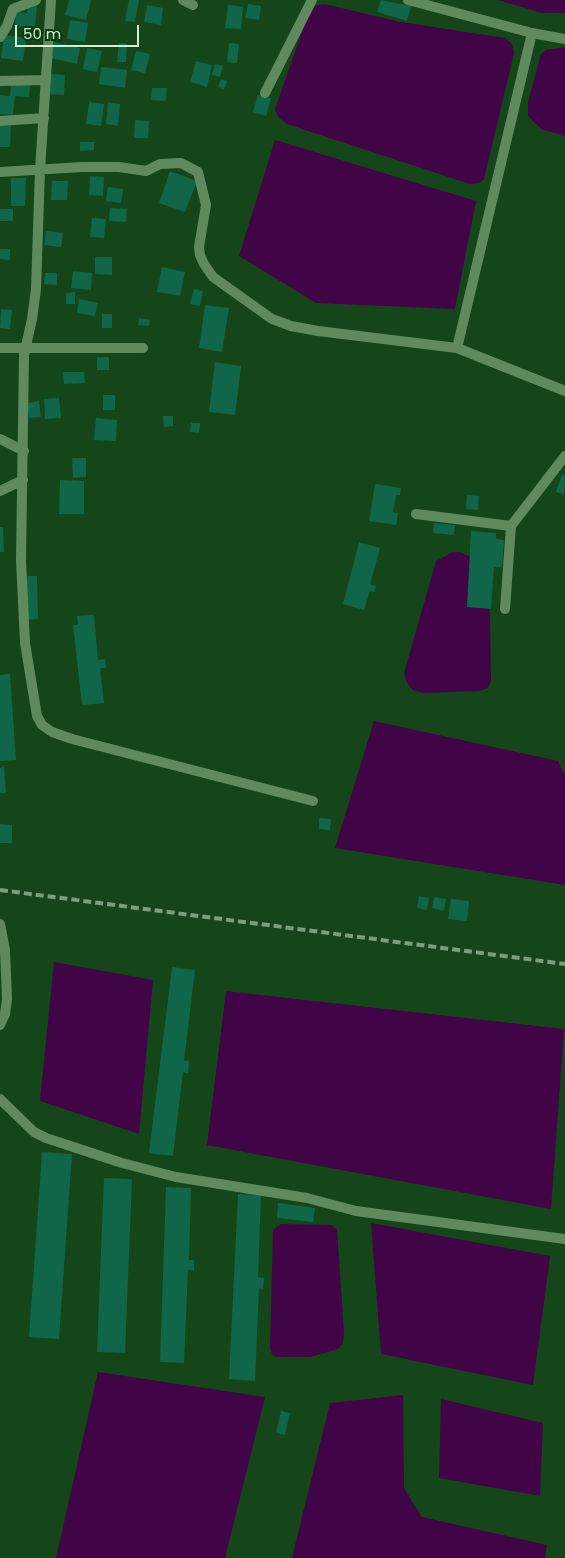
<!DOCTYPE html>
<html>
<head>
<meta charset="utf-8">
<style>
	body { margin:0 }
	#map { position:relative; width:565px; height:1558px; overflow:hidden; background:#154619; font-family:Poppins,sans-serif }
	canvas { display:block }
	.scale { position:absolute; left:15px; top:25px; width:124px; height:22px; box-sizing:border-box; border:2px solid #d5efd4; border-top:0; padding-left:6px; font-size:15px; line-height:18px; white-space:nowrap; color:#d5efd4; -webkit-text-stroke:4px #083b0e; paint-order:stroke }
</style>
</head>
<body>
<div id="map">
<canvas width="565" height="1558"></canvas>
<div class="scale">50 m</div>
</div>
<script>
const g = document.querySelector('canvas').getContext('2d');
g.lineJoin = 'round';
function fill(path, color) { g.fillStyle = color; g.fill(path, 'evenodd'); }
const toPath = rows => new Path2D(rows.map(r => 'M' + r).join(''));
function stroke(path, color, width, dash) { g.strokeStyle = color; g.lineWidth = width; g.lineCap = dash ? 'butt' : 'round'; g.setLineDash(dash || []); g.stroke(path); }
const water = toPath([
	[498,0,565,0,565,13,542,13],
	[324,4,401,22,505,38,512,44,514,53,484,179,479,183,470,184,287,124,278,117,275,109,308,15,314,6],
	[565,47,565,136,541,129,528,116,528,102,541,54,546,50],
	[275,140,476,201,455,309,316,303,239,256],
	[453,552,459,552,486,563,490,617,491,681,488,688,479,691,423,693,413,690,407,683,404,673,436,561],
	[374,721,558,761,565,775,565,885,335,848],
	[54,962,153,980,139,1134,40,1101],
	[226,991,564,1029,551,1209,207,1145],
	[371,1223,550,1256,533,1385,381,1354],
	[281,1224,331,1225,337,1229,344,1333,343,1343,338,1349,311,1357,276,1357,272,1354,270,1348,273,1230],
	[98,1372,265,1397,225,1558,56,1558],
	[403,1395,404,1488,422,1517,547,1545,545,1558,292,1558,330,1403],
	[441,1399,543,1423,540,1496,439,1478]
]);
const building = toPath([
	[69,0,91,0,86,20,65,15],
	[129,0,139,0,135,22,125,21],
	[381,0,411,6,407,21,377,12],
	[28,4,37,5,35,28,15,26,16,12,27,13],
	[248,4,261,6,259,20,245,18],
	[147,5,163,8,161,25,144,22],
	[228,5,243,7,241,29,225,28],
	[70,20,88,23,85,42,67,39],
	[4,35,26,38,23,61,1,58],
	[54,42,80,48,77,64,51,58],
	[119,43,127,43,126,62,117,62],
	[229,43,239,44,237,63,227,62],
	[87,48,102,51,97,72,83,69],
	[136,51,150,54,145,73,131,70],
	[196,61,212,65,207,87,190,82],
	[215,64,223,66,220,77,212,75],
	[101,67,127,70,125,88,99,84],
	[51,74,65,75,64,95,49,94],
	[221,79,227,81,224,89,218,87],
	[11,82,30,84,29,97,15,96,13,115,0,114,0,95,10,96],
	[152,88,167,88,166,101,151,100],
	[258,95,271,98,266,116,253,112],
	[89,102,104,104,101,126,86,124],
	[108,102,120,104,118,126,106,124],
	[135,120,149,121,148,138,134,138],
	[0,125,11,126,10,147,0,147],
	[80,142,94,142,94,150,80,151],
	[170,171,197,181,185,212,159,203],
	[90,176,104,177,103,196,89,195],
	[11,178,26,178,25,206,11,206],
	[52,181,68,181,67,200,51,200],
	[108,187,123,189,121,203,106,201],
	[110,208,127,209,126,222,109,221],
	[0,209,13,209,13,221,0,221],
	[92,218,106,219,104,238,90,237],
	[46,231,63,233,61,247,44,245],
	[0,249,10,249,10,260,0,259],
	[95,257,112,257,112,275,95,274],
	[162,267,185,272,180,296,157,292],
	[73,271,92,273,91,290,71,288],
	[45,273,57,273,57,285,44,284],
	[194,289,203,291,200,306,190,304],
	[75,292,75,304,66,304,66,293],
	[79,299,98,303,95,316,77,313],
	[205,305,229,308,222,352,199,348],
	[1,309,12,310,10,329,0,328],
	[102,314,112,314,112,328,102,328],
	[139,318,150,320,149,326,138,325],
	[97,357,109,357,109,370,97,370],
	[215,362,241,366,235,415,209,412],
	[63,372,84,372,85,383,64,384],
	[103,395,115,395,115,410,103,410],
	[59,398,61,418,45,419,44,399],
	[39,401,41,417,29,418,27,403],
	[163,416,173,416,173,426,164,427],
	[96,418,117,420,116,441,94,440],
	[191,423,200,423,199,433,190,432],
	[72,458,86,458,86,477,73,478],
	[562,474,565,475,564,495,556,492],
	[60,480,84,481,84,514,59,514],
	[375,484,401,488,400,495,396,495,393,512,398,513,396,525,369,521],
	[467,495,479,496,478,510,466,509],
	[434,523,455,525,454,535,433,533],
	[0,527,3,527,4,552,0,552],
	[471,531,496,533,496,539,504,540,502,567,494,567,491,609,467,607],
	[359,542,380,548,370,584,376,586,374,592,370,591,364,610,343,604],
	[25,576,37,576,38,619,26,620],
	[94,615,98,660,105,659,106,668,100,668,104,703,82,705,73,625,78,625,77,616],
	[10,674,16,760,0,761,0,675],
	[4,767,6,793,0,793,0,768],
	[319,818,331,819,330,830,319,829],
	[0,824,12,825,12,843,0,843],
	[419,896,429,898,427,910,417,908],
	[434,897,446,899,444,911,432,908],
	[451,899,469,901,467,921,448,919],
	[172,967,195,970,184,1061,189,1061,188,1073,183,1072,173,1156,149,1153],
	[42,1152,72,1154,59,1339,29,1337],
	[104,1178,132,1179,125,1353,97,1352],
	[166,1187,191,1188,189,1260,194,1260,194,1270,188,1270,184,1363,160,1362],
	[238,1194,261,1195,258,1277,264,1278,263,1289,259,1288,255,1381,229,1379],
	[278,1203,315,1208,313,1222,277,1218],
	[281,1411,290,1413,285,1435,276,1433]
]);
const street = toPath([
	[51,0,40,170,36,289,32,319,24,355,21,560,25,643,37,716,42,725,52,732,72,739,313,801],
	[183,0,193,5],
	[408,0,532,33,457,348],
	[532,33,565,39],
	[0,37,7,26,13,9,36,0],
	[0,81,46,80],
	[265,93,312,0],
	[0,121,44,118],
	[0,172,82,167,119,167,146,171,160,164,181,163,198,172,206,205,199,247,200,255,204,264,213,277,272,319,291,326,318,331,457,348,565,391],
	[0,348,143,348],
	[0,439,24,451],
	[0,491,23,480],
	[416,514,511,526],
	[505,609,511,526,565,456],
	[0,924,5,950,7,999,5,1014,0,1025],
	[0,1099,34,1132,46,1138,122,1163,176,1177,307,1198,356,1211,565,1239]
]);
const rail = toPath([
	[0,890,565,964]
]);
fill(water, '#410446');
fill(building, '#106649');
stroke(street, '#5e8a5e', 10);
stroke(rail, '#7a9f7c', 4, [8, 4]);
</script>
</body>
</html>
